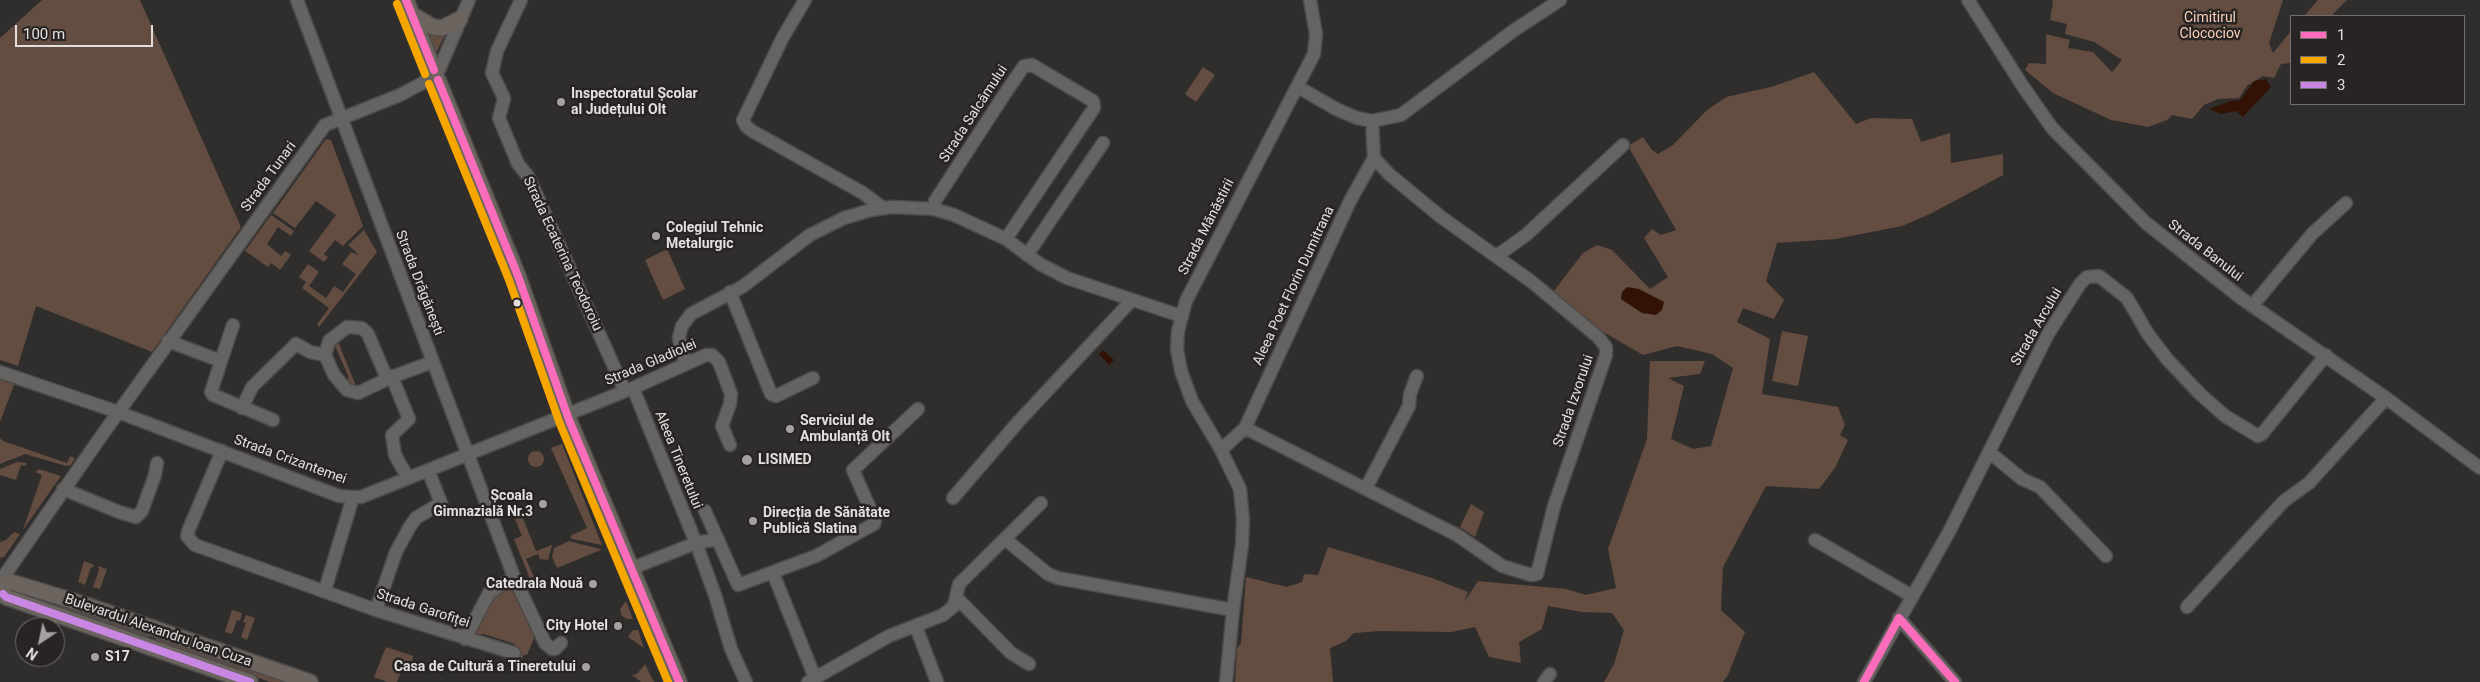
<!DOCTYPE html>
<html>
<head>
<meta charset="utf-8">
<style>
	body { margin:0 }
	#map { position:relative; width:2480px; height:682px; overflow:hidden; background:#302e2d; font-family:Roboto,sans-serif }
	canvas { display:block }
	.legend { position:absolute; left:2290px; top:15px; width:175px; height:90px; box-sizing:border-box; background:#282423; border:1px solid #726f6e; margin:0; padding:6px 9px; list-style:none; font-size:15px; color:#e2dfde }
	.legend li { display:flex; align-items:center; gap:10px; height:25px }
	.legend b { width:25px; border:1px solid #726f6e }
	.north { position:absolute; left:15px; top:617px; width:50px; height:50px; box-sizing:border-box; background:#282423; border:1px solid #726f6e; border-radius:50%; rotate:214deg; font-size:14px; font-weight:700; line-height:20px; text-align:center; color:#e2dfde }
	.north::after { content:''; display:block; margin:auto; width:18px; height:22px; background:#a4a1a0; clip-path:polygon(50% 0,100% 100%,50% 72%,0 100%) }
	.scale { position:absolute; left:15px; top:25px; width:138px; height:22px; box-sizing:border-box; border:2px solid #e2dfde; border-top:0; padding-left:6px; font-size:15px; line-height:18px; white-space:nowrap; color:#e2dfde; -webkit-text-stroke:4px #282423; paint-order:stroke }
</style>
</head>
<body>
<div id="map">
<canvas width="2480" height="682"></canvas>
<ul class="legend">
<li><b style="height:6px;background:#fb6dba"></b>1</li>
<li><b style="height:6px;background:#f7a600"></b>2</li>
<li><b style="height:6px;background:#c787e3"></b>3</li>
</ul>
<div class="north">N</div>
<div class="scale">100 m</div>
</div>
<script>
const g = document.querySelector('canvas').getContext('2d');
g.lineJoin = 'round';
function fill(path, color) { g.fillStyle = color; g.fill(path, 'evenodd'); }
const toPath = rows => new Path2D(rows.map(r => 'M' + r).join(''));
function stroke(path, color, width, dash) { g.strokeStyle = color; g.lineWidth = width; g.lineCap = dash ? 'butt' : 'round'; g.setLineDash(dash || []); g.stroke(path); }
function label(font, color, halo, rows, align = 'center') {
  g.font = font + ' Roboto,sans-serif'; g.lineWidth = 5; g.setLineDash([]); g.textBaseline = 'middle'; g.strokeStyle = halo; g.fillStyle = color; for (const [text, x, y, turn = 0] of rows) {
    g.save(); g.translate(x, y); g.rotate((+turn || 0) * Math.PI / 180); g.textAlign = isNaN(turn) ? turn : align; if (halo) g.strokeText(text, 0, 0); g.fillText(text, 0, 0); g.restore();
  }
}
const green = toPath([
	[42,0,140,0,241,227,152,352,36,306,18,366,0,360,0,38],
	[2052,0,2283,0,2269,43,2273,53,2291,31,2291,63,2281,64,2274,78,2263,76,2247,86,2239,98,2218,99,2204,105,2192,119,2172,115,2167,120,2148,127,2111,120,2053,93,2025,70,2029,63,2046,64,2046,34,2070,40,2068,48,2093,52,2112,72,2122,60,2094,42,2065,34,2067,24,2050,20,2053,2],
	[2318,0,2347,0,2331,16,2304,16],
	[424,28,448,29,434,57],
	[1203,67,1215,75,1196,102,1185,94],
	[1814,72,1856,124,1871,118,1912,119,1921,142,1950,133,1951,163,2003,154,2003,175,1930,214,1902,226,1836,239,1777,243,1766,281,1784,300,1774,319,1743,308,1737,322,1770,339,1762,394,1838,407,1845,425,1840,435,1848,440,1835,468,1819,489,1766,486,1723,567,1721,610,1745,632,1728,675,1723,682,1604,682,1614,664,1624,630,1612,613,1582,612,1548,606,1542,629,1519,642,1521,663,1489,657,1475,627,1452,632,1379,631,1354,633,1346,641,1330,648,1333,682,1235,682,1237,648,1241,643,1246,577,1287,587,1302,582,1304,574,1318,575,1328,547,1432,578,1468,592,1464,602,1478,581,1566,589,1586,595,1616,588,1608,549,1647,439,1650,361,1705,361,1700,374,1668,378,1684,386,1671,439,1693,449,1711,446,1733,368,1712,354,1677,346,1643,355,1593,326,1553,292,1583,253,1597,245,1612,250,1650,289,1668,277,1644,238,1652,229,1661,235,1676,230,1628,146,1643,137,1652,150,1658,154,1673,145,1706,111,1726,97,1771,87],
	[326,139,331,140,363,226,343,246,335,240,324,254,328,257,324,262,309,251,336,215,316,201,295,228,273,213],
	[271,215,294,231,291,236,278,227,267,244,281,256,285,251,291,255,280,270,271,263,268,267,245,251],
	[364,230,377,252,319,327,317,324,329,308,302,288,306,282,299,277,308,264,319,272,309,286,326,298,334,286,343,292,356,274,342,264,351,252,359,255,348,245],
	[667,249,685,289,663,300,645,260],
	[1782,331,1808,336,1798,386,1772,381],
	[337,339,356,386,355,386,344,380,349,378,335,346,333,346],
	[0,377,15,382,0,422],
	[0,438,3,441,67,463,70,456,75,458,71,465,66,466,25,454,0,464],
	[562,444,602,545,572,539,570,536,587,528,551,448],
	'528 459a8 8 0 1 1 16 0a8 8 0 1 1-16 0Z',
	[17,462,27,463,25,466,21,465,16,480,0,475,0,469],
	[39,469,61,476,23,530,42,475,35,472],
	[1471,504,1484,512,1475,537,1460,527],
	[522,516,536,551,552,545,552,546,548,560,540,559,538,554,526,559,534,577,530,579,514,539,522,536,515,519],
	[14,532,20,534,4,557,0,558,0,542,6,540],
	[569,541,600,549,601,550,557,568,552,557,554,548],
	[84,561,94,565,93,568,91,567,85,585,78,582],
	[98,566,107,569,100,589,93,587,99,570],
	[510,582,535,636,527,655,524,655,522,658,515,656,515,644,484,634,475,634,478,622,488,598],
	[13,591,55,606,76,607,150,633,147,642,12,595],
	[626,601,633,619,627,619,622,616,620,609],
	[232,610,242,613,240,621,237,620,232,634,225,632],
	[246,615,255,618,247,640,241,637,246,623,243,622],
	[633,630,638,630,644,648,628,637],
	[158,633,299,682,270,682,155,642],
	[386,647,413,656,412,661,405,661,397,682,387,682,374,677],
	[645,664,654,682,641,682,632,675,637,674]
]);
const water = toPath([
	[2266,79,2271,87,2243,117,2236,111,2221,114,2209,109,2230,101,2240,100,2254,81],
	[1627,287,1639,289,1664,302,1662,310,1656,315,1642,313,1621,299,1622,292],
	[1103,350,1114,360,1109,365,1099,354]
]);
const minor = toPath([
	[297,0,514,577,545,643,552,649,555,649,561,643],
	[521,0,497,51,492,73,504,98,499,118,518,164,528,176,625,391],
	[805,0,783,37,743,120,746,126,752,131,863,193,883,208],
	[1968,0,2022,85,2052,128,2146,223,2241,298,2386,398,2480,468],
	[439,70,469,0],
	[1298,87,1336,109,1357,118,1372,121,1401,115,1513,31,1560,0],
	[934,209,935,201,1008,89,1024,66,1032,65,1093,101,1094,108,1006,239],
	[1027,255,1103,143],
	[1498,255,1526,235,1623,145],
	[730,292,771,394,776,396,813,378],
	[2252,306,2312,234,2346,203],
	[168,341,221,361,211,392,213,395,273,420],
	[221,361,233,325],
	[687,363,681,352,679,337,682,326,691,314,742,287,810,235,844,218,871,210,892,207,934,209,954,215,1006,239,1040,264,1067,278,1181,316],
	[0,372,118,412,339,496,353,497,361,497,633,388,706,355,712,355,719,362,731,394,730,404,722,426,730,445],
	[633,388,696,543,715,595,731,649,746,682],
	[242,408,252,387,296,344,310,352,325,355],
	[1245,428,1457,535,1502,566,1531,575,1537,574,1554,506,1606,355,1606,347,1598,337,1532,282,1441,217,1390,175,1374,158,1372,121],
	[1221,450,1245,428,1350,201,1374,158],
	[222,451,189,529,187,536,195,545,376,610,514,653],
	[1989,452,2022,479,2040,487,2106,556],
	[408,478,395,455,392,435,409,419,392,377,385,374,368,334,362,328,347,327,329,341,325,355,334,375,347,390,358,393,392,377,432,362],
	[1366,488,1409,406,1410,394,1417,376],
	[63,489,119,512,136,517,142,511,155,475,157,463],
	[953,498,1019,421,1132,300],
	[705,511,738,585,816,556,874,524,875,520,853,470,918,409],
	[1005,539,1048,574,1058,578,1233,610],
	[1815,540,1912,596],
	[630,569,696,543,718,539],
	[773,573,815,678],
	[2,579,102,435,325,125,400,95,432,78],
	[325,590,353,497],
	[958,599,1011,653,1029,664],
	[2187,607,2284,501,2309,483,2386,398],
	[376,610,396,552,409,528,416,518,441,503,428,470],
	[1899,618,1955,682],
	[916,627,937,682],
	[465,639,489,593,514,577],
	[808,682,889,636,943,615,954,606,959,584,1041,503],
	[1226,682,1233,610,1242,545,1243,520,1240,489,1221,450,1192,401,1181,371,1177,349,1178,331,1186,301,1314,54,1316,34,1310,0],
	[1544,682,1550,674],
	[1864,682,1949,532,2048,334,2080,284,2087,277,2099,276,2127,298,2148,334,2167,359,2199,393,2225,416,2258,436,2262,434,2326,355]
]);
const major = toPath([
	[406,0,434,70],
	[411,14,433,27,442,28,460,19],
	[438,80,518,276,569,420,679,682],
	[6,583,11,582,83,604,310,682],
	[3,594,6,597,250,682]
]);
const bus1 = toPath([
	[406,0,434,70],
	[438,80,518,276,569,420,679,682],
	[1864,682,1899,618,1955,682]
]);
const bus2 = toPath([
	[397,4,425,74],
	[429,84,509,280,560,424,668,682]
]);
const bus3 = toPath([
	[3,594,6,597,250,682]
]);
const markers = [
	[561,102,5,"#a4a1a0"],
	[656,236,5,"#a4a1a0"],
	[517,303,4.5,"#e2dfde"],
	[790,429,5,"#a4a1a0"],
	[747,460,6,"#a4a1a0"],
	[543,504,5,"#a4a1a0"],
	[753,521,5,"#a4a1a0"],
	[593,584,5,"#a4a1a0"],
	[618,626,5,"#a4a1a0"],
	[95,657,5,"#a4a1a0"],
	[586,667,5,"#a4a1a0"]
];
const parkNames = [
	["Cimitirul",2210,18],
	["Clocociov",2210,34]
];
const poiNames = [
	["Inspectoratul Școlar",571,94],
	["al Județului Olt",571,110],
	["Colegiul Tehnic",666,228],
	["Metalurgic",666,244],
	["Serviciul de",800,421],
	["Ambulanță Olt",800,437],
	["LISIMED",758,460],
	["Școala",533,496,"right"],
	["Gimnazială Nr.3",533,512,"right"],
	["Direcția de Sănătate",763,513],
	["Publică Slatina",763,529],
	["Catedrala Nouă",583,584,"right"],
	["City Hotel",608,626,"right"],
	["S17",105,657],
	["Casa de Cultură a Tineretului",576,667,"right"]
];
const streetNames = [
	["Strada Salcâmului",974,114,-57],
	["Strada Tunari",269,177,-54],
	["Strada Mănăstirii",1207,227,-63],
	["Strada Banului",2205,251,38],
	["Strada Ecaterina Teodoroiu",562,254,65],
	["Strada Drăgănești",419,283,69],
	["Aleea Poet Florin Dumitrana",1294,286,-65],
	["Strada Arcului",2037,327,-60],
	["Strada Gladiolei",651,363,-23],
	["Strada Izvorului",1574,401,-71],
	["Strada Crizantemei",290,460,20],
	["Aleea Tineretului",678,460,68],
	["Strada Garofiței",423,609,18],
	["Bulevardul Alexandru Ioan Cuza",158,631,19]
];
fill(green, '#634c40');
fill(water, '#311204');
stroke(minor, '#4d4b4a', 15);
stroke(major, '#4d4b4a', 18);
stroke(minor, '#656463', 12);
stroke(major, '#6c645e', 15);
stroke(bus1, '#fb6dba', 8);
stroke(bus2, '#f7a600', 8);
stroke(bus3, '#c787e3', 8);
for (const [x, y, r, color] of markers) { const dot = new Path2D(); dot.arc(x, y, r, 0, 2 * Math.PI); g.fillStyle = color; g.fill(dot); stroke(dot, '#282423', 2); }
label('14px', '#fad0b8', '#282423', parkNames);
label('bold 14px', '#e2dfde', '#282423', poiNames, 'left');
label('14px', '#e2dfde', '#282423', streetNames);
</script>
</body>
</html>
